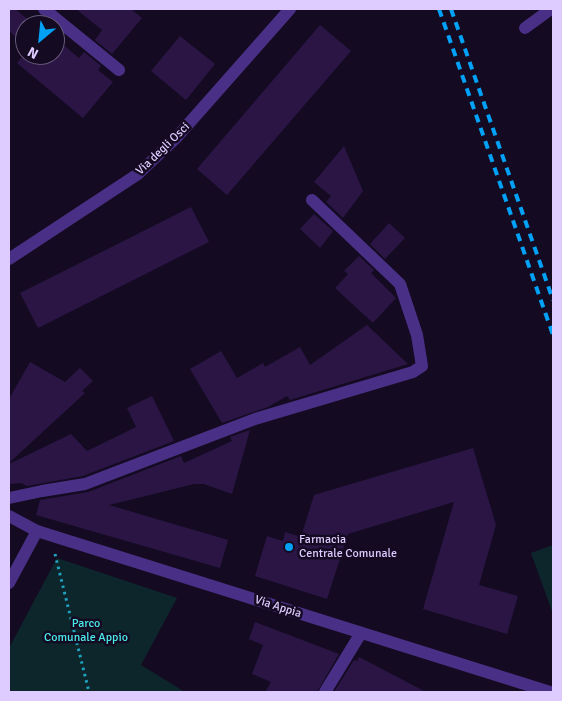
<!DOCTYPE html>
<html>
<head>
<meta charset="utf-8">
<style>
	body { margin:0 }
	#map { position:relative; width:562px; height:701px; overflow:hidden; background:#140b22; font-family:Signika,sans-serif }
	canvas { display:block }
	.frame { position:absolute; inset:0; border:10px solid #decbff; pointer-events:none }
	.north { position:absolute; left:15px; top:15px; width:50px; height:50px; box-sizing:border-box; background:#140b22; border:1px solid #65587a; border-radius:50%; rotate:208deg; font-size:14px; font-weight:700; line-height:20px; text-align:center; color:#decbff }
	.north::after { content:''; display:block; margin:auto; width:18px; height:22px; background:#00a1f6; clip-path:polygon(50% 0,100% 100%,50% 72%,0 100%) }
</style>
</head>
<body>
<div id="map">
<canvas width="562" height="701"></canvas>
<div class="frame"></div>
<div class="north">N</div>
</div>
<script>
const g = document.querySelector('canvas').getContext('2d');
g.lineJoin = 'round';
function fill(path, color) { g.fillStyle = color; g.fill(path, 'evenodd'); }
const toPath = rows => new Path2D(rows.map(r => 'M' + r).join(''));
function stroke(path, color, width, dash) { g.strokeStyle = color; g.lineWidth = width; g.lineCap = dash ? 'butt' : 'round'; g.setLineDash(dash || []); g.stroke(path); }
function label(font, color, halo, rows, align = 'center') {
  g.font = font + ' Signika,sans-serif'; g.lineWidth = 5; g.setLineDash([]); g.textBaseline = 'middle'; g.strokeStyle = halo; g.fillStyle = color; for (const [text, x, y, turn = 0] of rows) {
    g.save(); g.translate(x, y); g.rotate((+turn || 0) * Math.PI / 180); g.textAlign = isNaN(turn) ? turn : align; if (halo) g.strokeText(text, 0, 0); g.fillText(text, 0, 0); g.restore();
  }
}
const green = toPath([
	[553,545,553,614,531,553],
	[57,558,177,598,141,665,185,692,9,692,9,648]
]);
const building = toPath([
	[9,9,15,9,35,25,25,25,25,45,9,31],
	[76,9,131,9,142,18,112,54,95,40,102,30],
	[320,25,351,51,227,195,197,169],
	[180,36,215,64,186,100,151,71],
	[55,38,79,58,84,52,101,66,98,70,113,82,83,118,17,63,25,53,25,55,55,55],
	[344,146,363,191,343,218,326,202,331,196,314,182],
	[191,207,209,242,38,328,20,293],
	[314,214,333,231,320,248,300,229],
	[389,223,405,238,385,259,370,244],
	[359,256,374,270,371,273,396,298,373,323,335,288,348,274,344,271],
	[367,325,408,364,290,400,287,396,268,407,222,423,190,369,221,351,237,378,263,363,265,367,300,347,310,365],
	[30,362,65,382,80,368,93,381,82,391,85,393,9,463,9,399],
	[152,396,174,441,83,476,27,486,21,483,9,484,9,464,71,434,87,451,136,427,127,408],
	[250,430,232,494,204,484,194,484,109,505,228,540,220,568,36,515,40,500,88,492,181,456,184,463,232,441,230,437],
	[473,448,496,525,479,585,518,596,507,634,423,609,454,502,348,534,327,599,255,576,267,536,283,541,285,532,301,537,314,495],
	[255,622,339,654,317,692,265,692,271,682,252,674,263,645,249,639],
	[359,657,426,692,334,692,354,660,357,661]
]);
const path = toPath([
	[55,554,89,692]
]);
const minor = toPath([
	[44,9,119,70],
	[525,28,551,9],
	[9,259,138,174,176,138,290,9],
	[9,498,42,491,85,484,255,419,413,372,422,366,417,335,400,284,312,200],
	[9,583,37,531],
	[325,692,361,633]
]);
const tertiary = toPath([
	[9,516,37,531,550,692]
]);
const rail = toPath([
	[439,9,553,335],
	[451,9,553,300]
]);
const markers = [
	[289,547,5,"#00a1f6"]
];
const streetNames = [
	["Via degli Osci",163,149,-44],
	["Via Appia",278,607,18]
];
const poiNames = [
	["Farmacia",299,540],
	["Centrale Comunale",299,554]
];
const parkNames = [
	["Parco",86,624],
	["Comunale Appio",86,638]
];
fill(green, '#0d262c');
fill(building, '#2a1545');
stroke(path, '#20a1be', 3, [2.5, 4]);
stroke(minor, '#493086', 12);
stroke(tertiary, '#493086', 12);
stroke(rail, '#00a1f6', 4, [8, 6]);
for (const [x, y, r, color] of markers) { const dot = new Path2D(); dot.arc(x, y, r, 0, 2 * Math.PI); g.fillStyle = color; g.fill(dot); stroke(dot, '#140b22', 2); }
label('12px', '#decbff', '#140b22', streetNames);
label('12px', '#decbff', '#140b22', poiNames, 'left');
label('12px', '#4aeceb', '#140b22', parkNames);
</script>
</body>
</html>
